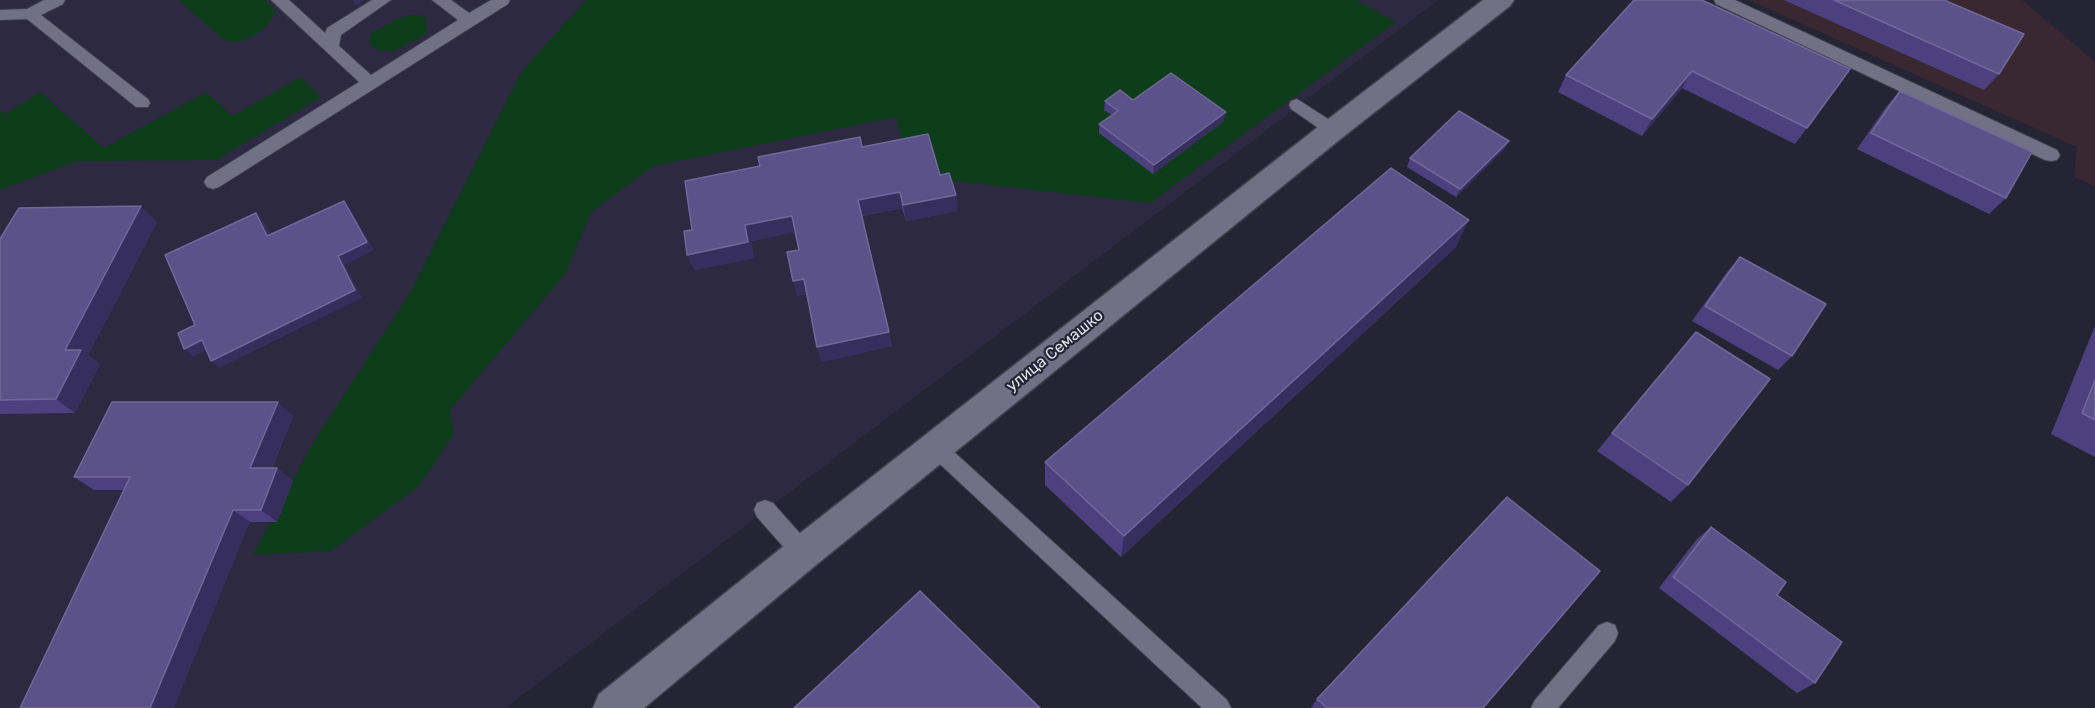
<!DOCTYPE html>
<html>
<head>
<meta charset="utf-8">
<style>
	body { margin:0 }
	canvas { display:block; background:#252435 }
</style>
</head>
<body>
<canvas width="2095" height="708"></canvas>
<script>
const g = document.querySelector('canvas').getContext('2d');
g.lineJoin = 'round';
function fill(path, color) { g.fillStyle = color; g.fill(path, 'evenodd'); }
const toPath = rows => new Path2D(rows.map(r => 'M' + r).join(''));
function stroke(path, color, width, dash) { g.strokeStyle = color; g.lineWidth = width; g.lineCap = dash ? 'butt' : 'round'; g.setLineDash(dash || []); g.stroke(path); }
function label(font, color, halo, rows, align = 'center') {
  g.font = font + ' Rubik,sans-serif'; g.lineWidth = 4.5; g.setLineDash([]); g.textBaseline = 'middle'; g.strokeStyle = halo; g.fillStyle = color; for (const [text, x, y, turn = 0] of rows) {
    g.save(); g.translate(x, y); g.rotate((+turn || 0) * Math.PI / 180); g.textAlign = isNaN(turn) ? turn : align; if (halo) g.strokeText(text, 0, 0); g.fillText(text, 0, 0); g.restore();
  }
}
const built = toPath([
	[0,0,1438,0,505,708,0,708]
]);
const education = toPath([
	[1749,0,2022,0,2095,62,2095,186,2074,177,2077,147]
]);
const green = toPath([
	[179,0,265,0,276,10,266,27,248,39,235,42,224,40],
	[586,0,1356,0,1396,22,1150,203,911,176,896,117,653,166,591,212,566,273,450,410,454,434,418,487,331,551,253,555,313,443,411,291,522,71],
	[410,15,424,16,427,23,427,34,392,52,377,50,369,43,372,33,397,19],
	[301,77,321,97,216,160,77,161,0,190,0,110,5,114,40,92,104,148,206,92,232,116]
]);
const service = toPath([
	[44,0,65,0,63,4,41,15,148,99,150,103,148,107,136,107,27,19,0,20,0,10,27,9,44,0],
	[271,0,289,0,325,33,327,28,372,0,391,0,341,35,339,46,371,75,458,20,432,0,451,0,469,13,491,0,510,0,508,4,219,187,213,189,207,187,204,182,207,177,359,82,271,0],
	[1714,0,1735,0,2057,150,2060,155,2057,160,2051,161,2045,160,1716,4,1714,0],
	[1297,99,1339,126,1342,130,1339,134,1333,136,1327,134,1291,109,1289,105,1291,101,1297,99],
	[935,438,942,441,1227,700,1231,708,1202,708,928,453,925,447,928,441,935,438],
	[765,500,773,503,811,546,814,553,811,560,803,563,795,560,757,517,754,510,757,503,765,500],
	[1607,622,1615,625,1618,633,1615,641,1558,708,1531,708,1535,700,1599,625,1607,622]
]);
const minor = toPath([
	[1483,0,1514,0,1510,6,1343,137,816,565,644,708,593,708,599,694,790,541,1323,123,1483,0]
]);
const wall = toPath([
	[1634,0,1807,128,1795,144,1682,88,1642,136,1558,92,1566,75],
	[1784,0,1944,0,1999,74,1984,90],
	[1900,91,2006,198,1989,214,1857,149,1886,107],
	[1133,100,1224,121,1153,174,1099,133,1099,124,1112,115,1104,110,1105,101],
	[1509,141,1504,149,1456,197,1407,167,1410,158],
	[862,147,940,175,956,195,957,211,906,221,902,208,862,216,892,346,822,362,817,347,807,294,797,296,799,250,795,232,751,241,754,258,694,270,692,230],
	[157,222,88,355,100,364,75,413,0,414,0,239],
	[1456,247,1121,557,1045,485,1045,462],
	[1740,257,1792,356,1778,370,1692,321,1727,272],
	[2095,326,2095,457,2051,434],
	[1696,332,1688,485,1671,502,1597,451],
	[293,416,272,468,277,468,293,481,277,522,250,522,124,490,94,490,74,477],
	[1711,527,1777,595,1815,683,1797,693,1659,588,1697,539],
	[1317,699,1483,708,1311,708]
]);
const shadedWall = toPath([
	[353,0,364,0,356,5],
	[1692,71,1682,88,1642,136,1652,119],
	[1226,112,1224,121,1153,174,1154,165],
	[1509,141,1504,149,1456,197,1460,189],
	[900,192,902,208,861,216,858,200],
	[956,195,957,211,906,221,903,205],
	[344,201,350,209,374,250,345,265,362,298,219,368,211,361],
	[141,206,157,222,88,355,100,364,75,413,56,399,65,350],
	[256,213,264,222,275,244,267,236],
	[792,216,797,232,751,241,754,258,694,270,687,255,745,225],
	[1469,220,1456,247,1121,557,1124,536],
	[804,279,809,294,797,296,793,281],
	[889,332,892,346,822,362,817,347],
	[202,340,210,348,193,357,184,349],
	[278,402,293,416,266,481,250,468],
	[277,468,293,481,277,522,261,510],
	[233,510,250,522,174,708,150,708]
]);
const building = toPath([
	[1634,0,1702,0,1850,69,1807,128,1692,71,1652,119,1566,75,1634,0],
	[1834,0,1944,0,2024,34,1999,74,1834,0],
	[1171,73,1226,112,1154,165,1099,124,1118,111,1105,101,1120,90,1133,100,1171,73],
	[1900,91,2032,152,2006,198,1871,133,1900,91],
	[1459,111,1509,141,1460,189,1410,158,1459,111],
	[928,134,940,175,949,173,956,195,903,205,900,192,858,200,889,332,817,347,804,279,793,281,787,252,799,250,792,216,745,225,748,242,687,255,684,231,692,230,685,181,760,166,758,157,860,137,862,147,928,134],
	[1391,168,1469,220,1124,536,1045,462,1391,168],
	[344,201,367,242,338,256,355,290,211,361,202,340,184,349,178,333,195,325,165,255,256,213,267,236,344,201],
	[141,206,65,350,81,350,56,399,0,400,0,239,19,208,141,206],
	[1740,257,1826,304,1792,356,1705,306,1740,257],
	[1696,332,1770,379,1688,485,1612,433,1696,332],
	[2095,380,2095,420,2082,413,2095,380],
	[112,402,278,402,250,468,277,468,261,510,233,510,150,708,20,708,130,477,74,477,112,402],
	[1507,497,1600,571,1483,708,1327,708,1317,699,1507,497],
	[1711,527,1786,582,1777,595,1842,642,1815,683,1673,577,1711,527],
	[920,591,1040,708,794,708,920,591]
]);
const streetNames = [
	["улица Семашко",1055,351,-39]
];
fill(built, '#2c2941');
fill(education, '#392831');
fill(green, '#0d3d1a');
stroke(service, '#413f4e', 2);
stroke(minor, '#413f4e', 3);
fill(service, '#717085');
fill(minor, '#717085');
fill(wall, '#4c417e');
fill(shadedWall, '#362e5c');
fill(building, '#5c528a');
stroke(building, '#716899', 1.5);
label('16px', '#e0dfeb', '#252435', streetNames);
</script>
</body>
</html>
